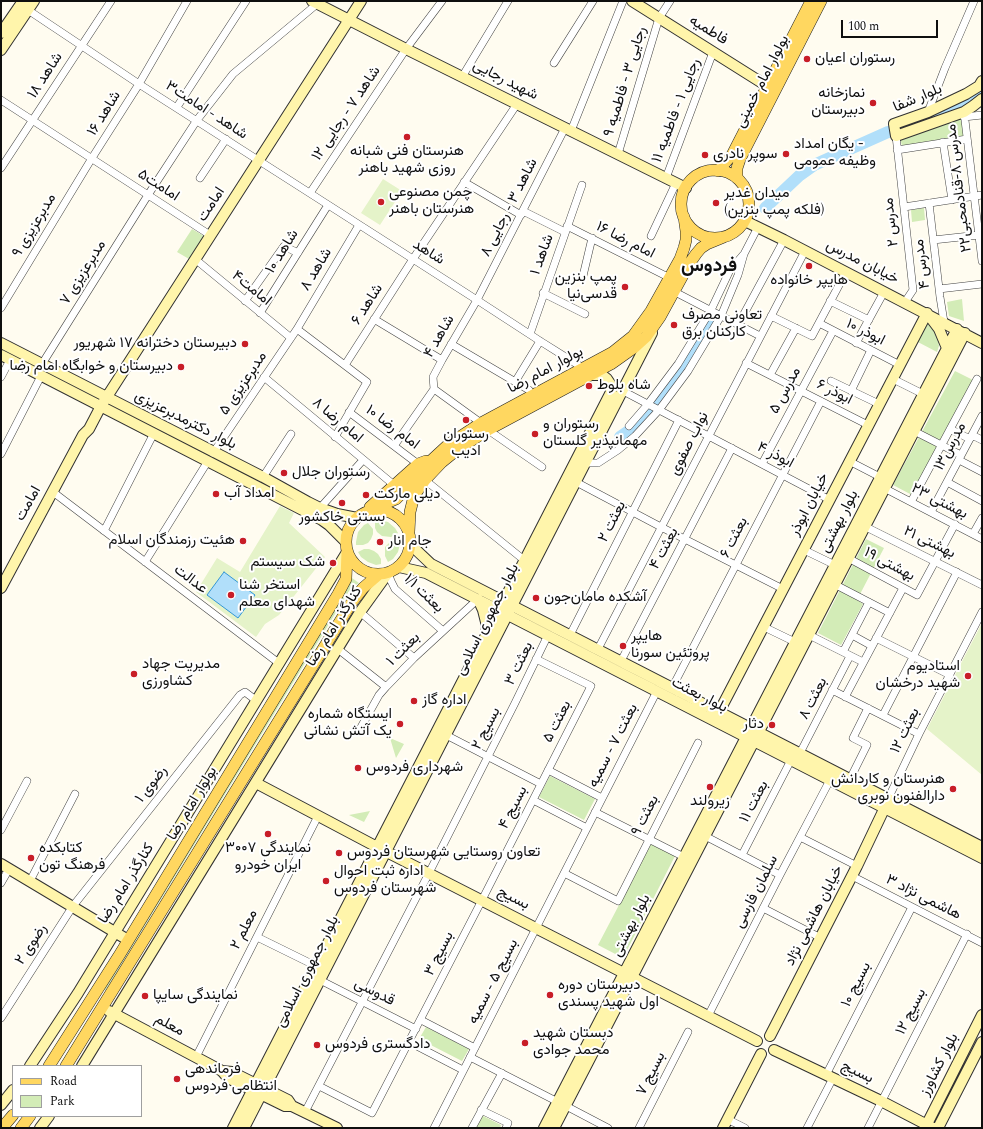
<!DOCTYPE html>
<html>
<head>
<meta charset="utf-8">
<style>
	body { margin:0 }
	#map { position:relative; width:983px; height:1129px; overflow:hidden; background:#fffcf0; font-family:Spectral,serif }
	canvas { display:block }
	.frame { position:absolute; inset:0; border:2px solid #0f0f0f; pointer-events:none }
	.legend { position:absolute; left:12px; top:1065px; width:130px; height:52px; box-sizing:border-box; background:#fff; border:1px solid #9f9f9f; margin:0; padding:5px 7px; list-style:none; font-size:12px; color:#0f0f0f }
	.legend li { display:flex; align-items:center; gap:8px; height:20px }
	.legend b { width:20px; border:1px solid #9f9f9f }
	.scale { position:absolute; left:841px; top:20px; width:97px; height:18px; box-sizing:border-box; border:2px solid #0f0f0f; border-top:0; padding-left:5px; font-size:12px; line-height:14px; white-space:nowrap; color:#0f0f0f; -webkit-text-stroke:3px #fff; paint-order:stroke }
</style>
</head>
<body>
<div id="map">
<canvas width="983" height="1129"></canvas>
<div class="frame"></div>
<ul class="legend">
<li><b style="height:5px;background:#ffd760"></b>Road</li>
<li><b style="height:11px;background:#d3ecb7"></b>Park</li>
</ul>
<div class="scale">100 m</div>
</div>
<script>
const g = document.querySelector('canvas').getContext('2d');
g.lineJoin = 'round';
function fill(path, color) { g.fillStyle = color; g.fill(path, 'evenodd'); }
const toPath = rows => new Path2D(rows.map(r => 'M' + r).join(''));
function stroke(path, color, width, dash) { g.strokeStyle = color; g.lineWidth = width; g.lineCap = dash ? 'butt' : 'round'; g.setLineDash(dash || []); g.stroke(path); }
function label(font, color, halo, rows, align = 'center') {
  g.font = font + ' Spectral,Vazirmatn,serif'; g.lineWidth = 4; g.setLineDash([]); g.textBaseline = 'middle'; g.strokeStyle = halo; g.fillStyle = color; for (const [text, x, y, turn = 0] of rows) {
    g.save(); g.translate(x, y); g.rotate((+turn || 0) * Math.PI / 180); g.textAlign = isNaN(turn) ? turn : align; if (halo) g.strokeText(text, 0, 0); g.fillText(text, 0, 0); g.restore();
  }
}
const green = toPath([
	[961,116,964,136,902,146,900,137],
	[924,208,925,220,912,222,911,210],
	[192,229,204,236,189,259,177,252],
	[962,299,964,321,949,316,947,302],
	[926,321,931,325,938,337,939,346,937,352,916,341],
	[955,371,975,381,912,495,893,485],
	[380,520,388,522,395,528,398,533,391,537,382,536,377,532,375,528,375,521],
	[368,523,373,529,373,534,371,539,368,543,363,545,356,545,356,542,358,532,364,525],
	[866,539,884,548,857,600,863,604,841,645,818,633],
	[395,540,400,540,400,544,398,552,393,559,388,562,385,556,385,547,390,542],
	[364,549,369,549,374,551,378,554,381,559,381,564,376,565,368,562,361,557,358,552],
	[352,578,359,583,351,588,346,596,105,991,104,988,348,587],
	[390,738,404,744,396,758],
	[550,776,595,799,584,820,539,797],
	[370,811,364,822,349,815],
	[651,844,675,856,623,958,598,945],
	[426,1027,469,1049,462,1061,419,1039],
	[481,1115,501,1125,500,1128,475,1128]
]);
const pitch = toPath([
	[383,179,402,191,380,225,361,213],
	[280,506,294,513,289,523,325,557,279,615,265,624,256,637,196,592,217,558,240,572],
	[982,623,982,775,927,729]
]);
const water = toPath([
	[224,572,255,595,238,618,207,595,224,572]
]);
const river = toPath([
	[902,127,957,105,977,93,982,88],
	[765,208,800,175,814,165,888,132],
	[657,402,684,367,716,316],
	[620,437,639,424,650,412]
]);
const street = toPath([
	[28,10,139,84,477,300,540,341,583,368],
	[554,63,593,1],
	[462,77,508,1],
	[1,100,210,235],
	[177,107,246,1],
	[928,112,945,68,974,1],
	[964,112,982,261],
	[964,117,982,115],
	[571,131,623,1],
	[896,136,913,290,905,302],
	[943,142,952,200],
	[897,150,967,139],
	[618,154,659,18,670,1],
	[1,168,111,1],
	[200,178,226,139],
	[666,178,713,52],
	[464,182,521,215],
	[310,193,406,49,442,1],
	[929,203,940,297,944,322],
	[904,207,982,195],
	[523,211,565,232],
	[567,226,670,278],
	[651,236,676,183],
	[933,240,979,235],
	[195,259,291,338],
	[583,276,592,238],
	[939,289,982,284],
	[675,292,760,336],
	[543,293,585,314],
	[245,301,284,246,298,253],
	[830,301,869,320],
	[1,308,92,158,139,84,187,1],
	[260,313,328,205],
	[771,316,812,336,846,272],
	[374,319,442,360],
	[819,323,900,365],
	[738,325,784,240],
	[297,329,367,382,335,437],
	[530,334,582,185],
	[856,343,884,292],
	[451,344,529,390],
	[746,363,868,425],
	[42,364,148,195,197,120,233,74,317,4],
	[345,365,413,259,517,104],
	[770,375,796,328],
	[1,377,10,360],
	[264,377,394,485],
	[893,379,923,394],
	[831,381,879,404],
	[515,382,540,341],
	[434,389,433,377,442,360,477,300,565,128],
	[434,389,481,423],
	[623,391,830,500],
	[851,391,871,350],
	[349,412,418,464],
	[629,426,648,404,678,364,711,310,730,270,743,255],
	[950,429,970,439],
	[488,430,542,467],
	[914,431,961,455],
	[972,435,982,440],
	[394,446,434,389],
	[213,453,297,329,359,225],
	[1,454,41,376],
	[959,460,982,472],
	[849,461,880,477],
	[585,463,598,463,618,450,635,436,659,410,688,371,721,316,738,275,744,254,758,227],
	[762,464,833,331],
	[263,477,291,434],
	[425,480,524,560],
	[576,482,661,527,783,589],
	[947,482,982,501],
	[884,488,982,539],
	[53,492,280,664],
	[911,502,977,379],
	[320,508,363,460],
	[931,512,982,416],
	[864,526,982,585],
	[104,531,154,433],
	[973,534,982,518],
	[804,550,835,565],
	[848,558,917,595,955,524],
	[145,562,208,461],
	[388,573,391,581,395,589,443,631],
	[834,584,890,613],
	[360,612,414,658],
	[764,627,795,642],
	[570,635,679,420],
	[809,635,863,662],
	[852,635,872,646],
	[876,638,950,675],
	[338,649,386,687],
	[598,649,805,251],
	[843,652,869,602],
	[621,661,732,448],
	[672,688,821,401],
	[832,690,919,734],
	[845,697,903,588],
	[883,715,957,572],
	[360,729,379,695,386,687,414,658,478,599],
	[446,735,541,784],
	[800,753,850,656],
	[548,770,602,798],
	[850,779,867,745,853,738,868,708],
	[888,799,919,734,982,612],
	[533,800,587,828],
	[595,812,684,857],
	[1,830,27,781],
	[705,836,780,875],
	[800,837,857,866],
	[742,855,791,760],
	[564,873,618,901,698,743],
	[852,876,982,943],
	[30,881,75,794],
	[1,883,9,869],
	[763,908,821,938],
	[257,937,316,966],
	[320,980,416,1029],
	[708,1016,780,875,830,780],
	[1,1018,73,906,240,695,245,692,257,701],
	[421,1020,475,1048],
	[409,1042,463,1070],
	[196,1057,318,816],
	[470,1057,558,1102],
	[826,1075,912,907],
	[319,1086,372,1113,482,900,591,686,536,659],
	[566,1106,608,1128],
	[481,1110,508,1123,506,1128],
	[305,1112,429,873,515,703,548,635],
	[727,1119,745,1128],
	[434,1128,657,691],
	[472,1128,502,1073],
	[639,1128,688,1032],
	[807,1128,833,1078],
	[868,1128,967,934]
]);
const secondary = toPath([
	[312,1,406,49,686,188],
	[632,1,767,86],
	[1,33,23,1],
	[1,50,34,1],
	[982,81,979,86,966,94,928,112,894,124,896,136,964,112,973,106,982,99],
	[745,221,784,240,982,343],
	[1,343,263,477,308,502,320,508,337,514,357,518],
	[1,355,322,520,329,525,346,542],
	[411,545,431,564,982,847],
	[399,567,426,573,982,858],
	[1,588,83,435,89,429,101,406,361,1],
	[478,599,483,610,486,622,487,633],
	[719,712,927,313,939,329,947,348],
	[256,783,377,847,757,1041],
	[1,864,128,940],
	[109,1011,222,1071,232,1072,288,1100,292,1106],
	[770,1036,857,866,887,803],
	[774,1050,881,1101,933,1128],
	[30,1066,78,993,347,552],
	[82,1066,360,612,388,573],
	[222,1071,228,1078,285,1106,292,1106,337,1128],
	[1,1105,13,1090],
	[40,1128,49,1116],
	[233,1128,611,392,611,385,607,379,602,375,590,375],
	[244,1128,652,333],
	[544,1128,957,329],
	[554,1128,965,333],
	[723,1128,761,1054],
	[925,1128,982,1015],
	[938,1128,982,1042]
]);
const primary = toPath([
	'681 204a34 34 0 1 1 68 0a34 34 0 1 1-68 0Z',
	[718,171,732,155,811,1],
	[737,178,737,168,740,159,821,1],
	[370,507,418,464,426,461],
	'346 542a32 32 0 1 1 64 0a32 32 0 1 1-64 0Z',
	[368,511,396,499,411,484,423,468,449,444,481,423,613,352,633,336,651,311,680,259,684,248,686,240,686,231,684,217],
	[409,532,410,512,414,496,425,480,442,462,458,449,488,430,611,364,635,347,646,337,660,317,689,264,696,254,701,248,707,244,724,237],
	[49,1066,120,954,338,594,346,579,347,552],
	[66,1066,352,602,363,588,378,575],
	[2,1128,13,1115],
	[21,1128,30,1116]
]);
const markers = [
	[807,59,4,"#c81d27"],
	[873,103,4,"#c81d27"],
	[407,137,4,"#c81d27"],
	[786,154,4,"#c81d27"],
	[705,155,4,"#c81d27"],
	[381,202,4,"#c81d27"],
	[716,203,4,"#c81d27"],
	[809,266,4,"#c81d27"],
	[625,287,4,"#c81d27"],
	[674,325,4,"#c81d27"],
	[245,344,4,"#c81d27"],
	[181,367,4,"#c81d27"],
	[589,386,4,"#c81d27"],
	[466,420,4,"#c81d27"],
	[535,434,4,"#c81d27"],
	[284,473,4,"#c81d27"],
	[216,494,4,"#c81d27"],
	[366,495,4,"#c81d27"],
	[342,503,4,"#c81d27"],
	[243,541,4,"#c81d27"],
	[380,542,4,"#c81d27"],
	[333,563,4,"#c81d27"],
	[231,595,4,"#c81d27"],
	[536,598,4,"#c81d27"],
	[623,646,4,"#c81d27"],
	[134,674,4,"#c81d27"],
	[968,676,4,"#c81d27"],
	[414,701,4,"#c81d27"],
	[400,724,4,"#c81d27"],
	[772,725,4,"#c81d27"],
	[358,768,4,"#c81d27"],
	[710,787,4,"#c81d27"],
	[953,789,4,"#c81d27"],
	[268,834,4,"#c81d27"],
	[339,853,4,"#c81d27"],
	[31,858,4,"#c81d27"],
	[326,881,4,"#c81d27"],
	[550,995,4,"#c81d27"],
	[145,996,4,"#c81d27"],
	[525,1043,4,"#c81d27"],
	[317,1045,4,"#c81d27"],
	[177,1079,4,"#c81d27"]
];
const streetNames = [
	["فاطمیه",708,31,32],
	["شاهد ۱۸",46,76,-57],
	["شهید رجایی",505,81,27],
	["رجایی ۳ - فاطمیه ۹",626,82,-73],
	["بولوار امام خمینی",763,82,-63],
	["بلوار شفا",918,99,-23],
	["شاهد - امامت۳",206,111,33],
	["رجایی ۱ - فاطمیه ۱۱",677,111,-69],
	["شاهد ۱۶",105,114,-58],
	["شاهد ۷ - رجایی ۱۲",347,114,-56],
	["امامت۵",158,186,33],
	["مدرس ۸-قنادمحبی۲۲",960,188,-97],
	["امامت",212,205,-57],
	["شاهد ۳ - رجایی ۸",510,208,-63],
	["مدرس ۲",892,222,-96],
	["مدبرعزیزی ۹",35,226,-59],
	["امام رضا ۱۶",625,241,27],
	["شاهد ۱۰",283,252,-58],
	["شاهد",428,253,32],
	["شاهد ۱",543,255,-70],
	["خیابان مدرس",862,263,27],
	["مدرس ۴",923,264,-97],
	["شاهد ۸",317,270,-59],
	["مدبرعزیزی ۷",84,273,-58],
	["امامت۴",251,289,39],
	["شاهد ۶",368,305,-57],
	["ابوذر ۱۰",865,333,27],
	["شاهد ۴",440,337,-60],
	["بولوار امام رضا",546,371,-28],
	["مدبرعزیزی ۵",244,384,-56],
	["مدرس ۵",786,391,-62],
	["ابوذر ۶",834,393,27],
	["بلوار دکترمدبرعزیزی",185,421,27],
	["امام رضا ۸",337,421,40],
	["امام رضا ۱۰",392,428,37],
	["نواب صفوی",690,444,-63],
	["مدرس۱۳",951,447,-62],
	["ابوذر ۴",775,456,28],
	["بهشتی ۲۳",939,502,27],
	["امامت",29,504,-61],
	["خیابان ابوذر",810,505,-63],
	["بعثت ۲",613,522,-63],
	["بلوار بهشتی",840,522,-63],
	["بعثت ۶",735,538,-63],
	["بهشتی ۲۱",929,543,26],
	["بعثت ۴",665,549,-62],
	["بهشتی ۱۹",889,565,28],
	["عدالت",190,580,37],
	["بعثت ۱/۱",423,594,44],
	["بلوار جمهوری اسلامی",488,620,-63],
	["کنارگذر امام رضا",335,627,-58],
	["بعثت ۱",404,650,-45],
	["بعثت ۳",520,664,-64],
	["بلوار بعثت",699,696,27],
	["بعثت ۸",814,699,-63],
	["بعثت ۵",558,722,-63],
	["بسیج ۲",487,729,-63],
	["بعثت ۱۲",906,731,-64],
	["بعثت ۷ - سمیه",614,746,-63],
	["رضوی ۱",152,785,-52],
	["بعثت ۱۱",755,802,-62],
	["بولوار امام رضا",193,804,-59],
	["بسیج ۴",514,808,-63],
	["بعثت ۹",646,816,-63],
	["کنارگذر امام رضا",127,884,-58],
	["سلمان فارسی",757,892,-63],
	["هاشمی نژاد ۳",923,898,27],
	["بسیج",513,899,27],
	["خیابان هاشمی نژاد",815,916,-63],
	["بلوار بهشتی",632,926,-63],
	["معلم ۲",245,930,-63],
	["رضوی ۲",32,945,-57],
	["بسیج ۳",440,954,-63],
	["بلوار جمهوری اسلامی",308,972,-63],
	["بسیج ۵ - سمیه",494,982,-63],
	["بسیج ۱۰",857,985,-63],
	["قدوسی",374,993,27],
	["بسیج ۱۲",912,1012,-63],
	["معلم",169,1026,28],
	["بلوار کشاورز",940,1065,-63],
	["بسیج",857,1073,26],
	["بسیج ۷",652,1074,-63]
];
const poiNames = [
	["رستوران اعیان",815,59],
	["نمازخانه",865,94,"right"],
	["دبیرستان",865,111,"right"],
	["یگان امداد -",794,145],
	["وظیفه عمومی",794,162],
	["هنرستان فنی شبانه‌",407,152,"center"],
	["روزی شهید باهنر",407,169,"center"],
	["سوپر نادری",713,155],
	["چمن مصنوعی",389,193],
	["هنرستان باهنر",389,210],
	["میدان غدیر",724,194],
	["(فلکه پمپ بنزین)",724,211],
	["پمپ بنزین",617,278,"right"],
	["قدسی‌نیا",617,295,"right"],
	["هایپر خانواده",809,281,"center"],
	["تعاونی مصرف",682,316],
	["کارکنان برق",682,333],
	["دبیرستان دخترانه ۱۷ شهریور",237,344,"right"],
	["دبیرستان و خوابگاه امام رضا",173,367,"right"],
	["شاه بلوط",597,386],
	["رستوران و",543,425],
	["مهمانپذیر گلستان",543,442],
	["رستوران",466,435,"center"],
	["ادیب",466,452,"center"],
	["رستوران جلال",292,473],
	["امداد آب",224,494],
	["دیلی مارکت",374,495],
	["بستنی خاکشور",342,518,"center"],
	["هئیت رزمندگان اسلام",235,541,"right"],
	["جام انار",388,542],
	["شک سیستم",325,563,"right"],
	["استخر شنا",239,586],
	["شهدای معلم",239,603],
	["آشکده مامان‌جون",544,598],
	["هایپر",631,637],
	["پروتئین سورنا",631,654],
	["مدیریت جهاد",142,665],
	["کشاورزی",142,682],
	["استادیوم",960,667,"right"],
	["شهید درخشان",960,684,"right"],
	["اداره گاز",422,701],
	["ایستگاه شماره",392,715,"right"],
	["یک آتش نشانی",392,732,"right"],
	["دثار",764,725,"right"],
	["شهرداری فردوس",366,768],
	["هنرستان و کاردانش",945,780,"right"],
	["دارالفنون نوبری",945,797,"right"],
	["زیرولند",710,802,"center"],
	["کتابکده",39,849],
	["فرهنگ تون",39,866],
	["نمایندگی ۳۰۰۷",268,849,"center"],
	["ایران‌ خودرو",268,866,"center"],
	["تعاون روستایی شهرستان فردوس",347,853],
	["اداره ثبت احوال",334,872],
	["شهرستان فردوس",334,889],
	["دبیرستان دوره",558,986],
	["اول شهید پسندی",558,1003],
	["نمایندگی سایپا",153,996],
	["دبستان شهید",533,1034],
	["محمد جوادی",533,1051],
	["دادگستری فردوس",325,1045],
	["فرماندهی",185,1070],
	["انتظامی فردوس",185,1087]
];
const districtNames = [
	["فردوس",709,267]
];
fill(green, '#d3ecb7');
fill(pitch, '#e5f3c9');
fill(water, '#b1dffa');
stroke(water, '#3497d6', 1);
stroke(river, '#b1dffa', 12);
stroke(street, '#424242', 8);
stroke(secondary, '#313131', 12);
stroke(primary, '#202020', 12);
stroke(street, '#fff', 7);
stroke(secondary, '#fff5ab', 10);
stroke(primary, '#ffd760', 11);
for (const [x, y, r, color] of markers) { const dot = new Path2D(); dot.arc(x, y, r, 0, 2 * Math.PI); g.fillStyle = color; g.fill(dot); stroke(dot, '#fff', 1.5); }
label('15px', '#0f0f0f', '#fff', streetNames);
label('15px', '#0f0f0f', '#fff', poiNames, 'left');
label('bold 19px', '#0f0f0f', '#fff', districtNames);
</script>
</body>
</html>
